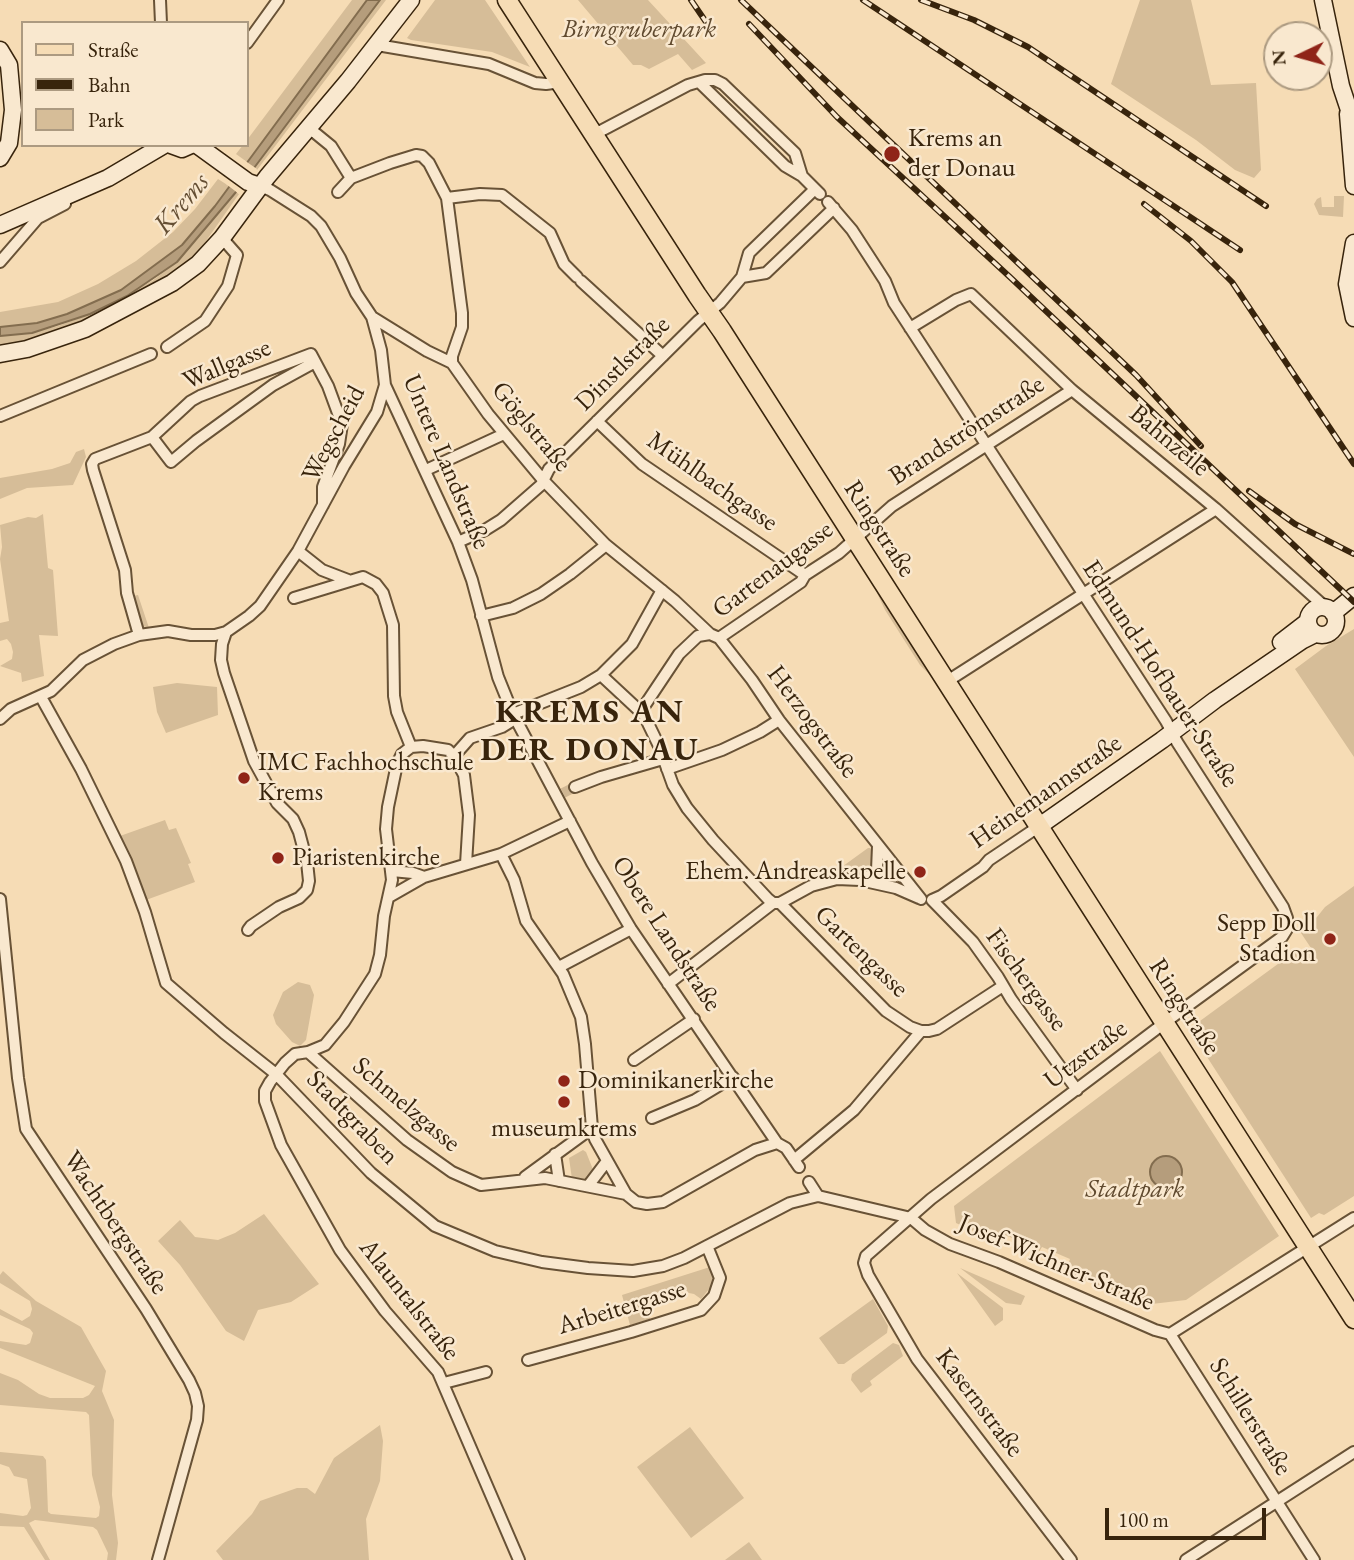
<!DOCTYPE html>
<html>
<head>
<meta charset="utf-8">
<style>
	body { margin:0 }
	#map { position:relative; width:1354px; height:1560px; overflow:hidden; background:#f6dcb5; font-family:"EB Garamond",serif }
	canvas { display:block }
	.legend { position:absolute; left:21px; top:21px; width:228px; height:126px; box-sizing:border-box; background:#f9e8cf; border:2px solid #ac9a81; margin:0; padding:9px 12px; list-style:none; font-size:21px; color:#38240c }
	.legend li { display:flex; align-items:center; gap:14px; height:35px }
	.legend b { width:35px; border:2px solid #ac9a81 }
	.north { position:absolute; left:1263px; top:21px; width:70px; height:70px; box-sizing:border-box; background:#f9e8cf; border:2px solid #ac9a81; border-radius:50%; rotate:265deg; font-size:19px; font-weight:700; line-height:28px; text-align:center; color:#38240c }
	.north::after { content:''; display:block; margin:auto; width:24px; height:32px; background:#8f2418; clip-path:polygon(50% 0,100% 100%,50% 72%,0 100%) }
	.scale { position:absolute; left:1105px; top:1508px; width:161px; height:32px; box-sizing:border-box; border:4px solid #38240c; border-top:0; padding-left:9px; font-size:21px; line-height:24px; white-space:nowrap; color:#38240c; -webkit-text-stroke:5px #f9e8cf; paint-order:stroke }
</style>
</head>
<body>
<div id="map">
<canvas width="1354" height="1560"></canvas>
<ul class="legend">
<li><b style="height:9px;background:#f6dcb5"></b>Straße</li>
<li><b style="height:9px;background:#38240c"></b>Bahn</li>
<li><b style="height:19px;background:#d6bd98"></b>Park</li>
</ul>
<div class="north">N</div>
<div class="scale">100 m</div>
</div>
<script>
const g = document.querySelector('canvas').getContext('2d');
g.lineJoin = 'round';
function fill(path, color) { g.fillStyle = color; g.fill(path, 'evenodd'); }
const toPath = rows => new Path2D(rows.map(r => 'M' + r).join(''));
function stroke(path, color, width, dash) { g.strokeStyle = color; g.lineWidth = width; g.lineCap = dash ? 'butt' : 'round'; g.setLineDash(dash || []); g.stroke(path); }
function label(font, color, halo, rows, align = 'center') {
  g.font = font + ' "EB Garamond",serif'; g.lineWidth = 5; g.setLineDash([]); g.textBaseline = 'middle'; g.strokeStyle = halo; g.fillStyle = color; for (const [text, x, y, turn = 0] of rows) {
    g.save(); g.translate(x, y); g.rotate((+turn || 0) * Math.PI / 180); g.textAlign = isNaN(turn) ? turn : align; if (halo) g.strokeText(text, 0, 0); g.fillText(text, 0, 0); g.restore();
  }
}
const green = toPath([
	[352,0,367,0,247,162,236,154,243,145,247,145,247,140],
	[380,0,386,0,257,170,254,167],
	[435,0,485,0,530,67,492,52,411,40,407,38],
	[578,0,648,0,706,63,692,70,678,54,649,69,641,65,633,65],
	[1140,0,1191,0,1211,85,1256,83,1261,170,1254,178,1235,170,1196,140,1111,84],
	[218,179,229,186,215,205,182,245,145,274,121,290,67,314,37,323,0,327,0,312,58,302,98,284,136,261,173,232,195,209],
	[236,192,239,194,194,258,184,267,127,301,55,334,0,349,0,336,31,333,58,326,90,314,152,281,177,262],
	[1334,196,1344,196,1343,217,1319,215,1314,204,1317,199,1321,197,1322,207,1334,207],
	[84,449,86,457,73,485,27,488,0,499,0,478,52,469,70,463,76,452],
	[43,514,48,568,53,570,58,636,39,635,44,676,22,682,21,673,0,666,12,659,13,652,11,644,7,639,0,641,0,623,9,621,0,559,2,547,0,525,28,517,36,518],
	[879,592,931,673,930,675,920,665,885,610,877,593],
	[138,595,149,628,140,625,133,596],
	[1354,629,1354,757,1295,669,1326,646],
	[177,683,217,687,218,715,166,733,157,712,153,687],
	[165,820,169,830,176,828,191,863,188,864,195,882,146,900,133,864,120,836],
	[868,848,870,848,875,856,871,871,862,873,830,872,839,869],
	[1354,886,1354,1196,1324,1215,1319,1213,1311,1218,1189,1029,1297,950,1305,952,1311,948,1299,930,1317,917,1325,907],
	[298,982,310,985,314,995,306,1040,300,1046,292,1042,276,1024,273,1015,283,992],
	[1160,1051,1279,1236,1186,1300,1143,1305,1065,1272,1070,1259,1042,1247,1039,1252,1029,1247,1030,1245,982,1226,978,1233,956,1223,954,1206],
	[583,1150,586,1152,594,1172,584,1181,572,1179,569,1158],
	[264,1214,319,1284,291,1302,258,1310,244,1341,226,1331,180,1265,158,1241,180,1220,195,1237,218,1240,235,1233],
	[710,1267,714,1278,713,1284,701,1299,694,1294,684,1292,647,1304,650,1319,630,1325,622,1295],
	[960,1268,1025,1296,1021,1305,1006,1303],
	[3,1271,36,1301,81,1327,106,1371,102,1391,114,1420,112,1495,118,1543,116,1560,107,1560,108,1553,97,1530,93,1527,35,1520,29,1523,50,1560,45,1560,24,1527,0,1526,0,1513,23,1516,27,1515,31,1508,27,1479,14,1476,9,1467,0,1464,0,1452,43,1456,46,1460,48,1512,51,1514,96,1518,99,1516,100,1507,92,1475,89,1415,86,1412,0,1405,0,1373,18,1380,39,1394,50,1398,83,1398,89,1395,95,1386,0,1348,0,1341,26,1345,30,1343,33,1333,30,1329,0,1315,0,1309,22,1321,30,1316,32,1309,30,1301,0,1283,0,1275],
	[957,1273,1003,1308,1003,1320,995,1326],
	[873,1299,888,1326,887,1333,844,1364,838,1364,819,1338],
	[893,1343,899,1345,903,1356,870,1381,872,1385,861,1393,851,1380,852,1374],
	[380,1425,383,1441,380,1481,366,1519,369,1560,223,1560,216,1551,252,1514,260,1501,297,1488,307,1488,315,1494,334,1458],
	[690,1427,744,1498,691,1538,637,1467],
	[749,1542,762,1560,725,1560]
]);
const water = toPath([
	[367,0,380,0,236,192,177,262,127,296,90,314,32,333,0,336,0,327,37,323,67,314,121,290,182,245,215,206,367,0],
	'1150 1172a16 16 0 1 1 32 0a16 16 0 1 1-32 0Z'
]);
const pier = toPath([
	[244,160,257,169,239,194,226,184]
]);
const streetTunnel = toPath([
	[563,793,575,787]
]);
const street = toPath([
	[160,0,161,23],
	[247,43,278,0],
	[377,45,489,64,535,83,546,84,561,82],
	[699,82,785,166,802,176,820,194],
	[309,128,331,146,351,178],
	[595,134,688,85,705,80,715,80,723,84,795,153,802,176],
	[260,186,270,190,311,216,321,226,340,258,356,293,372,317,381,350,385,385,458,542,472,580,498,677,513,714,592,863,631,929,777,1143,786,1148,799,1167],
	[338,192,351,178,390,163,416,155,422,156,429,163,447,198,462,313,462,327,452,356,452,363],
	[447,198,480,194,502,195,550,233,564,264,577,277],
	[828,202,852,230,885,281,894,303,1166,721,1177,742,1283,907,1287,918,1287,929,1282,937,1175,1015,931,1199,866,1256,864,1263,868,1275,917,1359,1071,1560],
	[0,262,38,218,65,204],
	[742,277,766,273,834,208],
	[581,281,663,356],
	[372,317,427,351,452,363,488,414,543,480,606,545,675,601,710,634,719,638,752,680,779,720,921,899],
	[910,328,956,300,971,294,1072,390,1216,509,1325,607],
	[167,347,205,321,228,286,237,255,222,238],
	[0,416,151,354],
	[597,421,642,464,805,575],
	[152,437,171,462,196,441,273,385,315,362],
	[426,470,504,434],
	[458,542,485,530,501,520,541,485,549,469,698,321,720,303,742,277,749,253,815,189],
	[298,551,322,570,348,580],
	[294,598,363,577,376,584,383,593,393,625,394,696,397,712,411,747],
	[481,616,513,608,541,594,570,574,606,545],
	[226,632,222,644,221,660,224,673,254,761,277,803,293,819,299,832,307,862,309,881,307,890,299,898,279,907,251,926,248,930],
	[139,635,127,593,125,570,93,470,92,464,95,459,152,437,191,401,200,396,311,354,328,386,342,424,339,444,323,487,323,505],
	[719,638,801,582,805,575,839,553,892,506,1072,390],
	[601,675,644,715,659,746,673,785,687,808,713,840,768,899,773,903,780,903,886,1011,910,1027,921,1031,929,1031,937,1029,1003,986],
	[946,682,1216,509],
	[41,697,81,769,126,861,145,912,166,983,224,1033,276,1074,371,1173,435,1226,495,1251,542,1262,588,1268,633,1271,663,1266,684,1258,790,1203,818,1196,911,1218,925,1230,950,1244,999,1262,1155,1330,1170,1334],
	[641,711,679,654,698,636,710,634],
	[513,714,581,687,601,675,632,644,662,590],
	[0,719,11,709,51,691,83,660,114,644,139,635,168,631,191,635,215,635,226,632,249,616,260,606,298,551,344,466,377,412,385,385],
	[454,756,448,750,423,746,411,747,402,754,397,764,388,807,386,829,392,880,384,916,380,955,375,974,344,1022,325,1045,308,1052,295,1054,285,1063,270,1082,265,1091,265,1101,281,1145,340,1250,385,1311,438,1372,519,1560],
	[667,769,722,750,760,732,779,720],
	[575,787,601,777,663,759],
	[501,854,514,880,526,921,563,974,581,1017,585,1044,592,1128,595,1139,626,1194,636,1202,647,1204,663,1202,755,1150,777,1143],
	[466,864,469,815,464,775,454,756,470,738,502,727,510,722,513,714],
	[392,871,413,873,424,877],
	[860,880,874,874,877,870,878,846],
	[389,897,424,877,501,854,570,821],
	[0,899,18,1078,26,1129,146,1309,189,1380,195,1393,198,1406,197,1420,158,1560],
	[932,900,973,942,998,977,1011,999,1077,1090],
	[932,900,941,896,983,867,989,860,1038,827],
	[780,903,811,886,837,879,860,880,896,888,919,898],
	[559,967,631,929],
	[668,984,773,903],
	[308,1052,407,1140,452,1172,481,1185,545,1178,626,1194],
	[634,1060,694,1019],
	[652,1118,695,1100,733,1077],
	[555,1154,559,1181],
	[794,1160,854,1110,921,1031],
	[525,1177,592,1128],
	[809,1182,818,1196],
	[588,1186,607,1161],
	[1170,1334,1314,1560],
	[1170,1334,1354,1218],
	[528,1360,631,1332,701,1310,714,1296,720,1278,707,1246],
	[444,1383,486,1372],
	[1186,1560,1354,1452]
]);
const secondary = toPath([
	[1323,0,1341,86,1354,125],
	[0,50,9,65,13,110,9,143,0,158],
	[1348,114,1354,186],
	[171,145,182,149,191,145],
	[197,145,248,182,260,186],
	[0,225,108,178,164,145],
	[1354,243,1347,284,1354,318],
	[0,354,27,349,85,329,172,283,198,264,222,238,267,177,348,81,411,0],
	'1308 621a14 14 0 1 1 28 0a14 14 0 1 1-28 0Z',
	[1333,613,1354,596],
	[1281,642,1307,622],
	[1038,827,1162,740,1215,700,1303,640,1315,634]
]);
const primary = toPath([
	[507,0,697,295,722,331,1354,1319]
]);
const rail = toPath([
	[691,0,706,22],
	[741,0,1136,375,1201,446],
	[863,0,1240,250],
	[921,0,974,20,1028,47,1266,206],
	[749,24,837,117,1012,279,1354,602],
	[1144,204,1191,241,1232,282,1354,464],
	[1249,491,1295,524,1354,554]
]);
const markers = [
	[892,154,9,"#8f2418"],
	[244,778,7,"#8f2418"],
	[278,858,7,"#8f2418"],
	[920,872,7,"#8f2418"],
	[1330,939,7,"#8f2418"],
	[564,1081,7,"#8f2418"],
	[564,1102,7,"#8f2418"]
];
const parkNames = [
	["Birngruberpark",639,30],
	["Stadtpark",1135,1190]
];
const poiNames = [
	["Krems an",908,139],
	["der Donau",908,169],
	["IMC Fachhochschule",258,763],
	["Krems",258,793],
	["Piaristenkirche",292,858],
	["Ehem. Andreaskapelle",906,872,"right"],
	["Sepp Doll",1316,924,"right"],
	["Stadion",1316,954,"right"],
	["Dominikanerkirche",578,1081],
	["museumkrems",564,1129,"center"]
];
const streetNames = [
	["Dinstlstraße",623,364,-45],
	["Wallgasse",227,365,-23],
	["Göglstraße",531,427,50],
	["Brandströmstraße",967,431,-33],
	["Wegscheid",334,434,-62],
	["Bahnzeile",1169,441,40],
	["Untere Landstraße",446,462,67],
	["Mühlbachgasse",712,482,35],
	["Ringstraße",879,529,57],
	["Gartenaugasse",773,570,-37],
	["Edmund-Hofbauer-Straße",1160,674,57],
	["Herzogstraße",812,722,53],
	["Heinemannstraße",1046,792,-35],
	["Obere Landstraße",666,934,57],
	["Gartengasse",861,952,44],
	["Fischergasse",1026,980,54],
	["Ringstraße",1184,1007,57],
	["Utzstraße",1086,1055,-37],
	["Schmelzgasse",406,1105,40],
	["Stadtgraben",352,1118,46],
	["Wachtbergstraße",115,1223,56],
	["Josef-Wichner-Straße",1056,1263,23],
	["Alauntalstraße",409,1300,52],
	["Arbeitergasse",622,1308,-17],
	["Kasernstraße",979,1403,53],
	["Schillerstraße",1250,1417,58]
];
const waterNames = [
	["Krems",182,204,-50]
];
const districtNames = [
	["KREMS AN",590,713],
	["DER DONAU",590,751]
];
fill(green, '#d6bd98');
fill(water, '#b59d7c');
stroke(water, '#836d4f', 2);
fill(pier, '#f6dcb5');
stroke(streetTunnel, '#d0b793', 10, [10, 5]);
stroke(street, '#685236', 14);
stroke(secondary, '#38240c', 19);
stroke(primary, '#38240c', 21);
stroke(street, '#f9e8cf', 10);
stroke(secondary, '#f9e8cf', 16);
stroke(primary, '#f6dcb5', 18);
stroke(rail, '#38240c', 6);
stroke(rail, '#f9e8cf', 3.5, [10]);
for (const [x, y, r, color] of markers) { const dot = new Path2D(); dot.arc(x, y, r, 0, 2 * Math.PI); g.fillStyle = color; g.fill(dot); stroke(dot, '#f9e8cf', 2.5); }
label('italic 26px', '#604a2f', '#f9e8cf', parkNames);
label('26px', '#38240c', '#f9e8cf', poiNames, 'left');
label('26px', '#38240c', '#f9e8cf', streetNames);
label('italic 28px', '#644e33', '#f9e8cf', waterNames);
g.letterSpacing = '2px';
label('bold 33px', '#38240c', '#f9e8cf', districtNames);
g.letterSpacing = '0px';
</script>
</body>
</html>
